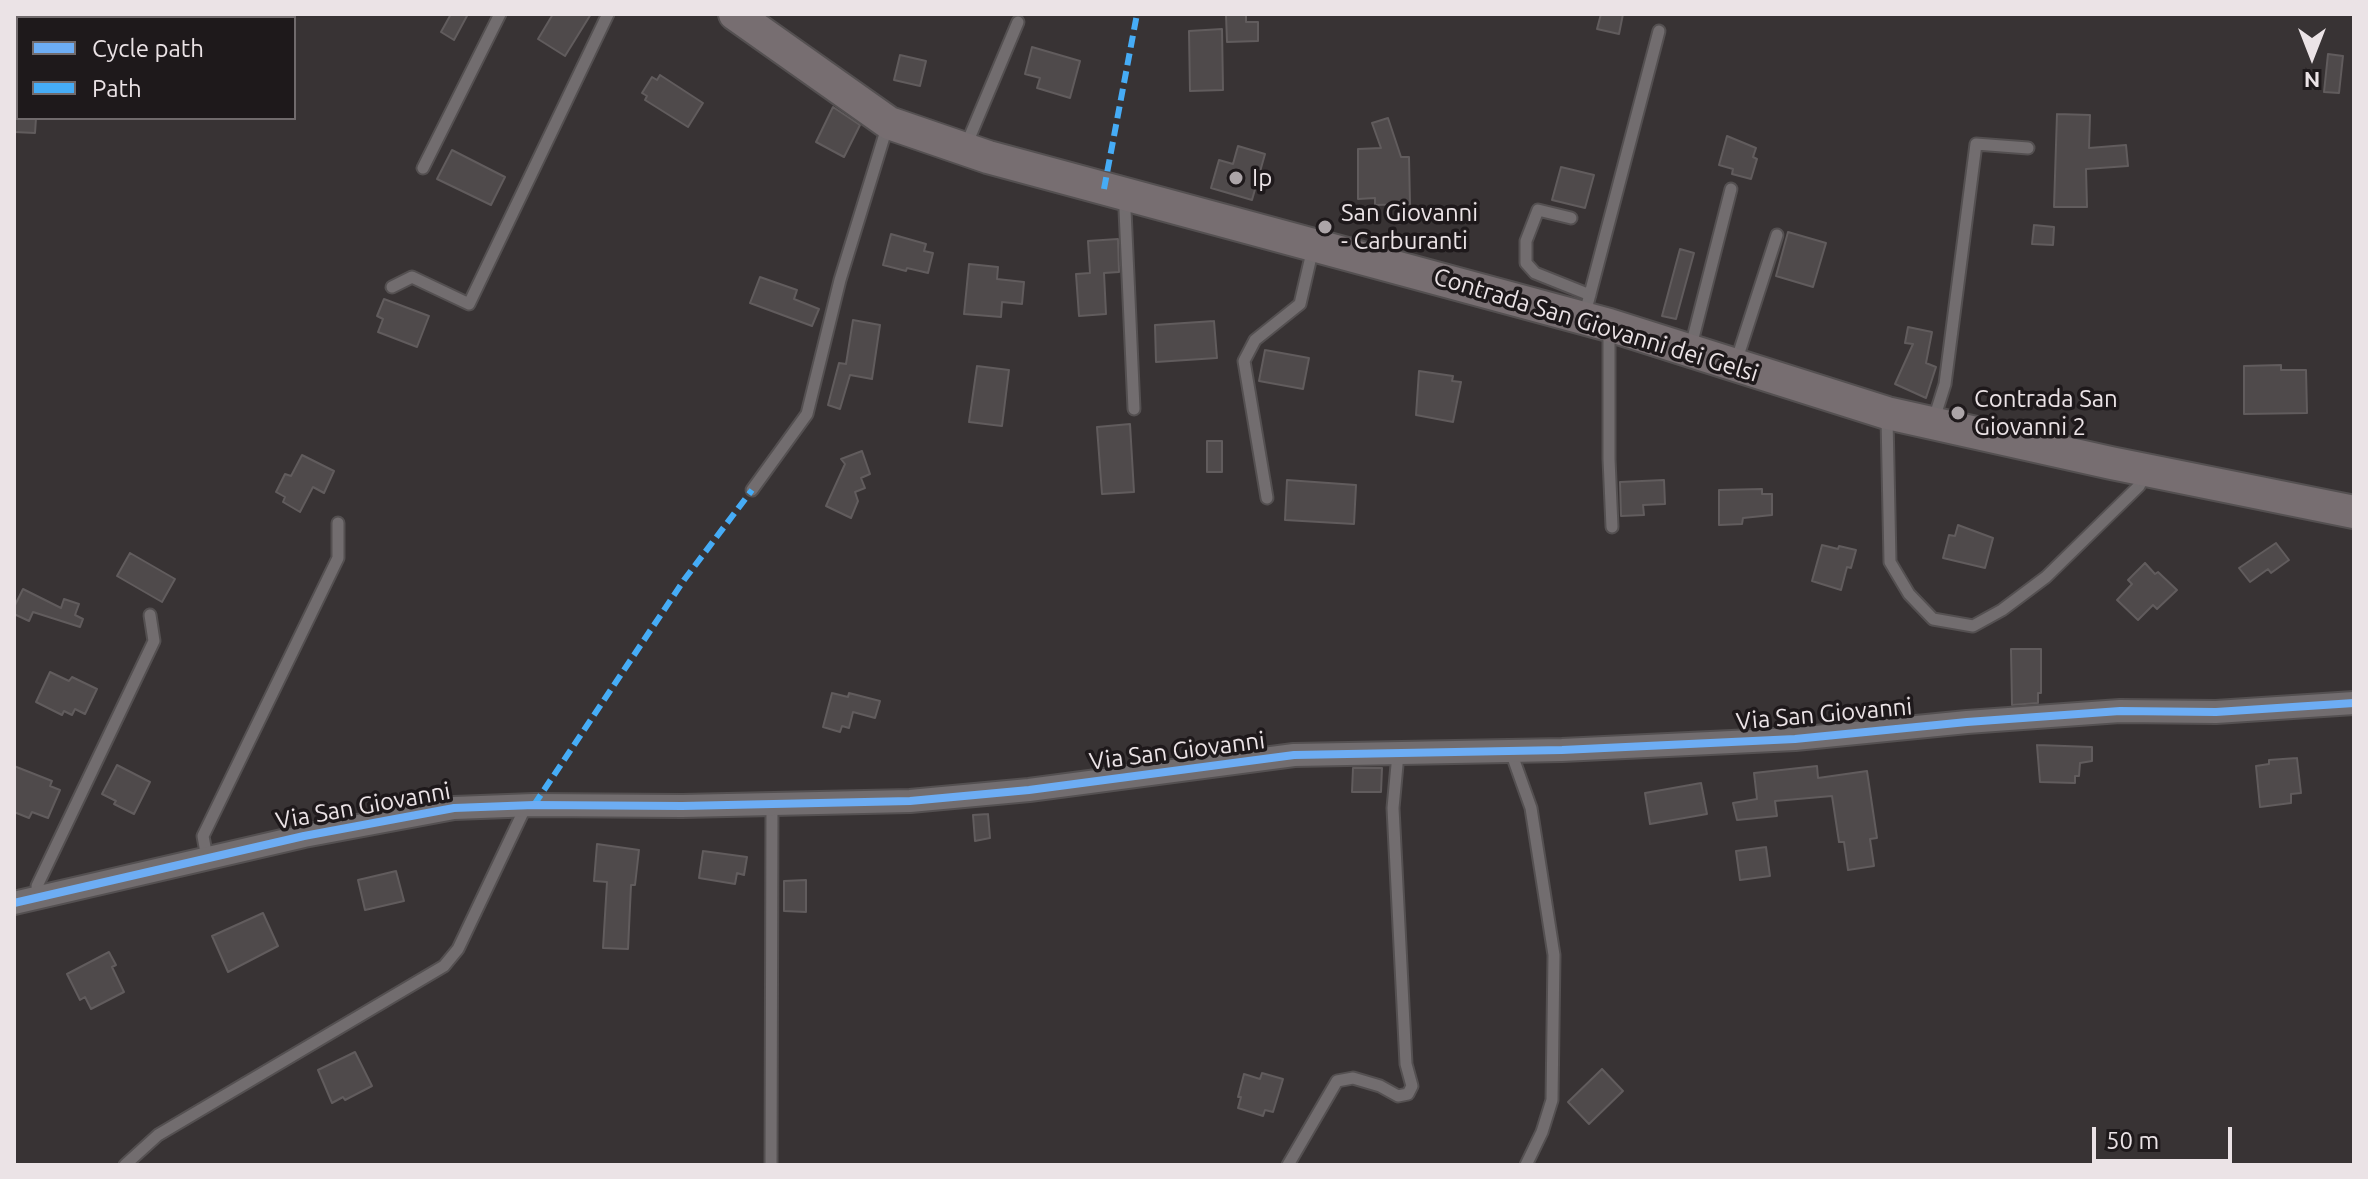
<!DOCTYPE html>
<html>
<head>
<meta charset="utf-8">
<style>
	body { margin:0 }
	#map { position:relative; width:2368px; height:1179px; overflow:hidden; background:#383334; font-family:Ubuntu,sans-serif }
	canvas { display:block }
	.frame { position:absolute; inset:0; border:16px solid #ebe3e6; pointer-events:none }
	.legend { position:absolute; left:16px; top:16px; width:280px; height:104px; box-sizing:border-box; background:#1e191b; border:2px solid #706a6c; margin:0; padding:10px 14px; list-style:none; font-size:24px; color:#ebe3e6 }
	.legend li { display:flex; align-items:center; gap:16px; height:40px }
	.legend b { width:40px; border:2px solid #706a6c }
	.north { position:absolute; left:2272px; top:16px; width:80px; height:80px; -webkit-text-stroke:6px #1e191b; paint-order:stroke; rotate:180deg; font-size:22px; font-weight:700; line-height:32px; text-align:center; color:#ebe3e6 }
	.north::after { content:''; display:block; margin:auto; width:28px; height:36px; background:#ebe3e6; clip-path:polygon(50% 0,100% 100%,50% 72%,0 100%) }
	.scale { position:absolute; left:2092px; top:1127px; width:140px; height:36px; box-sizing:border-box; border:4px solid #ebe3e6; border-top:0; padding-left:10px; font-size:24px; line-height:28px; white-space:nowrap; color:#ebe3e6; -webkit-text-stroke:6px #1e191b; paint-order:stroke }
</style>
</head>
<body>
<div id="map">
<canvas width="2368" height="1179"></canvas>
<div class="frame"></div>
<ul class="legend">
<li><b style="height:10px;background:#6dadf4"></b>Cycle path</li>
<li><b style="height:10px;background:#46acf6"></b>Path</li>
</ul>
<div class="north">N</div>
<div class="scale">50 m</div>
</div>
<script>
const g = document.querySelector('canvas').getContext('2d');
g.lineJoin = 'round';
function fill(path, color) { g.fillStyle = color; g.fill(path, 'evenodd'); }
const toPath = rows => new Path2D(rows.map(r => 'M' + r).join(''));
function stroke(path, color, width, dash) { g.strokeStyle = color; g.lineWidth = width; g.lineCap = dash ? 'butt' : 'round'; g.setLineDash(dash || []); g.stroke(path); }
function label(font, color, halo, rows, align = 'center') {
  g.font = font + ' Ubuntu,sans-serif'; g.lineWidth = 7; g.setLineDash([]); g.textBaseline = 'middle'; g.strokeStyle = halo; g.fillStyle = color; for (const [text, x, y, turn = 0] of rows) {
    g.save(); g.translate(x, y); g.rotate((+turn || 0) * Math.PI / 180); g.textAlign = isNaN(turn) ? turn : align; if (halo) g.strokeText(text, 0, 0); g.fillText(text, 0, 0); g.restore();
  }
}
const building = toPath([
	[451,14,468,14,454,40,441,32,451,14],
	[553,14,591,14,565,56,538,39,553,14],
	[1226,14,1246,14,1246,22,1258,22,1258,41,1227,42,1226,14],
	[1601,14,1623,14,1619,34,1597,29,1601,14],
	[1222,29,1223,90,1190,91,1189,31,1222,29],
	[1032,47,1080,61,1070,98,1037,88,1040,78,1025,74,1032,47],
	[2328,54,2343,56,2339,93,2324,92,2328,54],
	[900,55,926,61,920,86,894,80,900,55],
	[660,75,703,103,688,127,645,100,647,96,642,93,652,77,657,80,660,75],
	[833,107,860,125,844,157,816,142,833,107],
	[2057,114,2090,115,2089,148,2126,145,2128,166,2086,169,2087,207,2054,207,2057,114],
	[14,118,36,118,35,133,14,132,14,118],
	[1388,118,1401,157,1409,157,1410,204,1375,205,1375,198,1358,199,1358,149,1381,148,1372,123,1388,118],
	[1727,136,1756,148,1753,157,1757,159,1751,179,1732,174,1733,169,1719,165,1727,136],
	[1238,146,1265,154,1252,200,1211,188,1219,160,1233,164,1238,146],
	[452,150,505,177,491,205,437,179,452,150],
	[1561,167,1594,175,1585,208,1552,200,1561,167],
	[2034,225,2054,227,2053,245,2032,244,2034,225],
	[1788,232,1826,243,1813,287,1776,276,1788,232],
	[891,234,926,244,924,251,933,253,928,273,907,268,906,271,883,265,891,234],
	[1118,239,1119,272,1104,273,1106,314,1079,316,1076,274,1090,273,1088,241,1118,239],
	[1680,249,1694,253,1676,319,1662,316,1680,249],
	[969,264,998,267,997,279,1024,282,1022,304,1002,302,1001,317,964,314,969,264],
	[760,277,797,290,794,299,819,309,812,326,750,303,760,277],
	[384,299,429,316,417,347,378,332,383,319,377,316,384,299],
	[853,320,880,325,872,379,850,375,840,409,828,405,839,363,846,364,853,320],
	[1214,321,1217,358,1156,362,1155,325,1214,321],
	[1908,327,1932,332,1926,363,1936,367,1926,398,1895,384,1913,344,1905,343,1908,327],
	[1265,350,1309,358,1303,389,1259,381,1265,350],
	[2281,365,2281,370,2306,370,2307,413,2244,414,2244,366,2281,365],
	[977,366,1009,370,1002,426,969,422,977,366],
	[1419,371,1453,376,1452,381,1461,382,1453,422,1416,415,1419,371],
	[1130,424,1134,492,1102,494,1097,427,1130,424],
	[1207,441,1222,441,1222,472,1207,472,1207,441],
	[862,451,870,474,861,478,865,488,855,492,858,501,851,518,826,506,845,464,841,459,862,451],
	[302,455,334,471,324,493,313,487,300,512,283,502,285,497,276,492,285,474,291,476,302,455],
	[1287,480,1356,485,1354,524,1285,520,1287,480],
	[1664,480,1665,504,1643,505,1644,515,1621,516,1620,482,1664,480],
	[1762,489,1762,494,1772,494,1772,515,1743,518,1742,524,1719,525,1719,490,1762,489],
	[1958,525,1993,538,1985,568,1943,558,1949,535,1955,536,1958,525],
	[2276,543,2289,560,2271,573,2268,569,2250,582,2239,568,2276,543],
	[1822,545,1838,549,1839,546,1856,550,1851,568,1847,567,1841,590,1812,581,1822,545],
	[130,553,175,579,162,602,117,576,130,553],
	[2145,563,2155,574,2158,572,2177,590,2157,609,2153,605,2138,620,2117,600,2132,584,2128,580,2145,563],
	[23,589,61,608,64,599,79,604,75,615,83,619,80,627,33,612,29,621,14,614,14,607,23,589],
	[2011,649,2041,649,2041,693,2038,693,2038,703,2012,705,2011,649],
	[50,672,69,681,72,677,97,689,85,714,75,709,72,715,64,711,62,715,36,702,50,672],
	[832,693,848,697,849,693,880,701,875,718,853,712,849,728,842,726,840,732,823,727,832,693],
	[2037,745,2092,747,2092,761,2080,763,2079,776,2075,776,2075,783,2040,782,2037,745],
	[2297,758,2301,793,2291,794,2291,803,2260,807,2256,766,2269,764,2269,760,2297,758],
	[117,765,150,782,134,814,114,804,116,801,102,794,117,765],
	[14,766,52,781,50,786,60,790,48,818,32,812,29,818,14,812,14,766],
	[1817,766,1818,778,1867,771,1877,838,1870,839,1874,866,1848,870,1844,842,1839,842,1832,796,1775,801,1777,816,1737,820,1733,803,1757,799,1754,773,1817,766],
	[1353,768,1382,768,1381,792,1352,792,1353,768],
	[1701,783,1707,814,1650,824,1645,793,1701,783],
	[988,814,990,838,975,841,973,815,988,814],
	[597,844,639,850,635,885,631,885,628,949,603,948,607,882,594,881,597,844],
	[1766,847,1770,876,1740,880,1736,851,1766,847],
	[703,851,747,857,744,875,737,873,735,884,699,878,703,851],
	[396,871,404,901,365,910,358,880,396,871],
	[806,880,806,912,784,911,784,881,806,880],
	[263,913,278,946,228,972,212,936,263,913],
	[109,952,116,965,112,967,124,992,91,1009,85,997,80,1000,67,974,109,952],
	[355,1052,372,1086,345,1100,343,1097,332,1103,318,1070,355,1052],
	[1602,1069,1623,1091,1589,1124,1568,1102,1602,1069],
	[1262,1073,1283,1079,1273,1112,1265,1110,1263,1116,1238,1108,1241,1097,1238,1097,1244,1074,1260,1079,1262,1073]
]);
const service = toPath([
	[965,148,1018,22],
	[423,168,500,14],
	[1130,197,1125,210,1134,409],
	[1571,218,1538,210,1526,241,1526,263,1535,273,1590,295],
	[392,287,412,277,469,304,608,14],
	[1584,317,1659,31],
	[1609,329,1609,459,1612,527],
	[1691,346,1731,189],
	[1736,362,1777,235],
	[1887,418,1890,562,1909,594,1933,619,1973,626,2002,610,2046,577,2139,486,2147,472],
	[1934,419,1945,384,1976,144,2028,148],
	[752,490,807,414,840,280,888,124],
	[1267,498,1244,361,1255,340,1300,304,1313,248],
	[1511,752,1531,808,1554,955,1552,1100,1542,1132,1526,1165],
	[207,858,203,836,338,558,338,523],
	[39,897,37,886,154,641,150,615],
	[125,1165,158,1135,444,966,458,949,526,806],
	[771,1165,772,804],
	[1288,1165,1337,1081,1353,1078,1380,1086,1398,1096,1408,1094,1412,1086,1406,1064,1393,808,1398,754]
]);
const minor = toPath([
	[14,903,304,836,454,808,534,805,682,806,910,801,1029,790,1294,755,1562,750,1795,739,1967,722,2120,711,2216,712,2354,703]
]);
const secondary = toPath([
	[735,14,889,123,988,157,1609,325,1887,413,2111,463,2354,512]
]);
const quiet = toPath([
	[1104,189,1137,14],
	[534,805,684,580,752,490]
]);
const cycleway = toPath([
	[14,903,304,836,454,808,534,805,682,806,910,801,1029,790,1294,755,1562,750,1795,739,1967,722,2120,711,2216,712,2354,703]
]);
const markers = [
	[1236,178,8,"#aca5a8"],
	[1325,227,8,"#aca5a8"],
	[1958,413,8,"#aca5a8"]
];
const poiNames = [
	["Ip",1252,178],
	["San Giovanni",1341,213],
	["- Carburanti",1341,241],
	["Contrada San",1974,399],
	["Giovanni 2",1974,427]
];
const streetNames = [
	["Contrada San Giovanni dei Gelsi",1596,325,17],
	["Via San Giovanni",1824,714,-5],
	["Via San Giovanni",1177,751,-7],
	["Via San Giovanni",363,806,-10]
];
fill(building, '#4f4a4b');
stroke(building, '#615c5d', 2);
stroke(service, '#545051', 15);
stroke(minor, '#545051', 26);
stroke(secondary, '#545051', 36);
stroke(service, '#726d6f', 11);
stroke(minor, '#726d6f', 22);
stroke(secondary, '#776e71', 32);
stroke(quiet, '#46acf6', 6, [12, 6]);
stroke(cycleway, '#6dadf4', 8);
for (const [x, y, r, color] of markers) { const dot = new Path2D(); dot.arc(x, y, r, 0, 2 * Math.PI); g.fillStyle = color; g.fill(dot); stroke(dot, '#1e191b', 3); }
label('24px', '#ebe3e6', '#1e191b', poiNames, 'left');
label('24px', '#ebe3e6', '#1e191b', streetNames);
</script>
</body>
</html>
